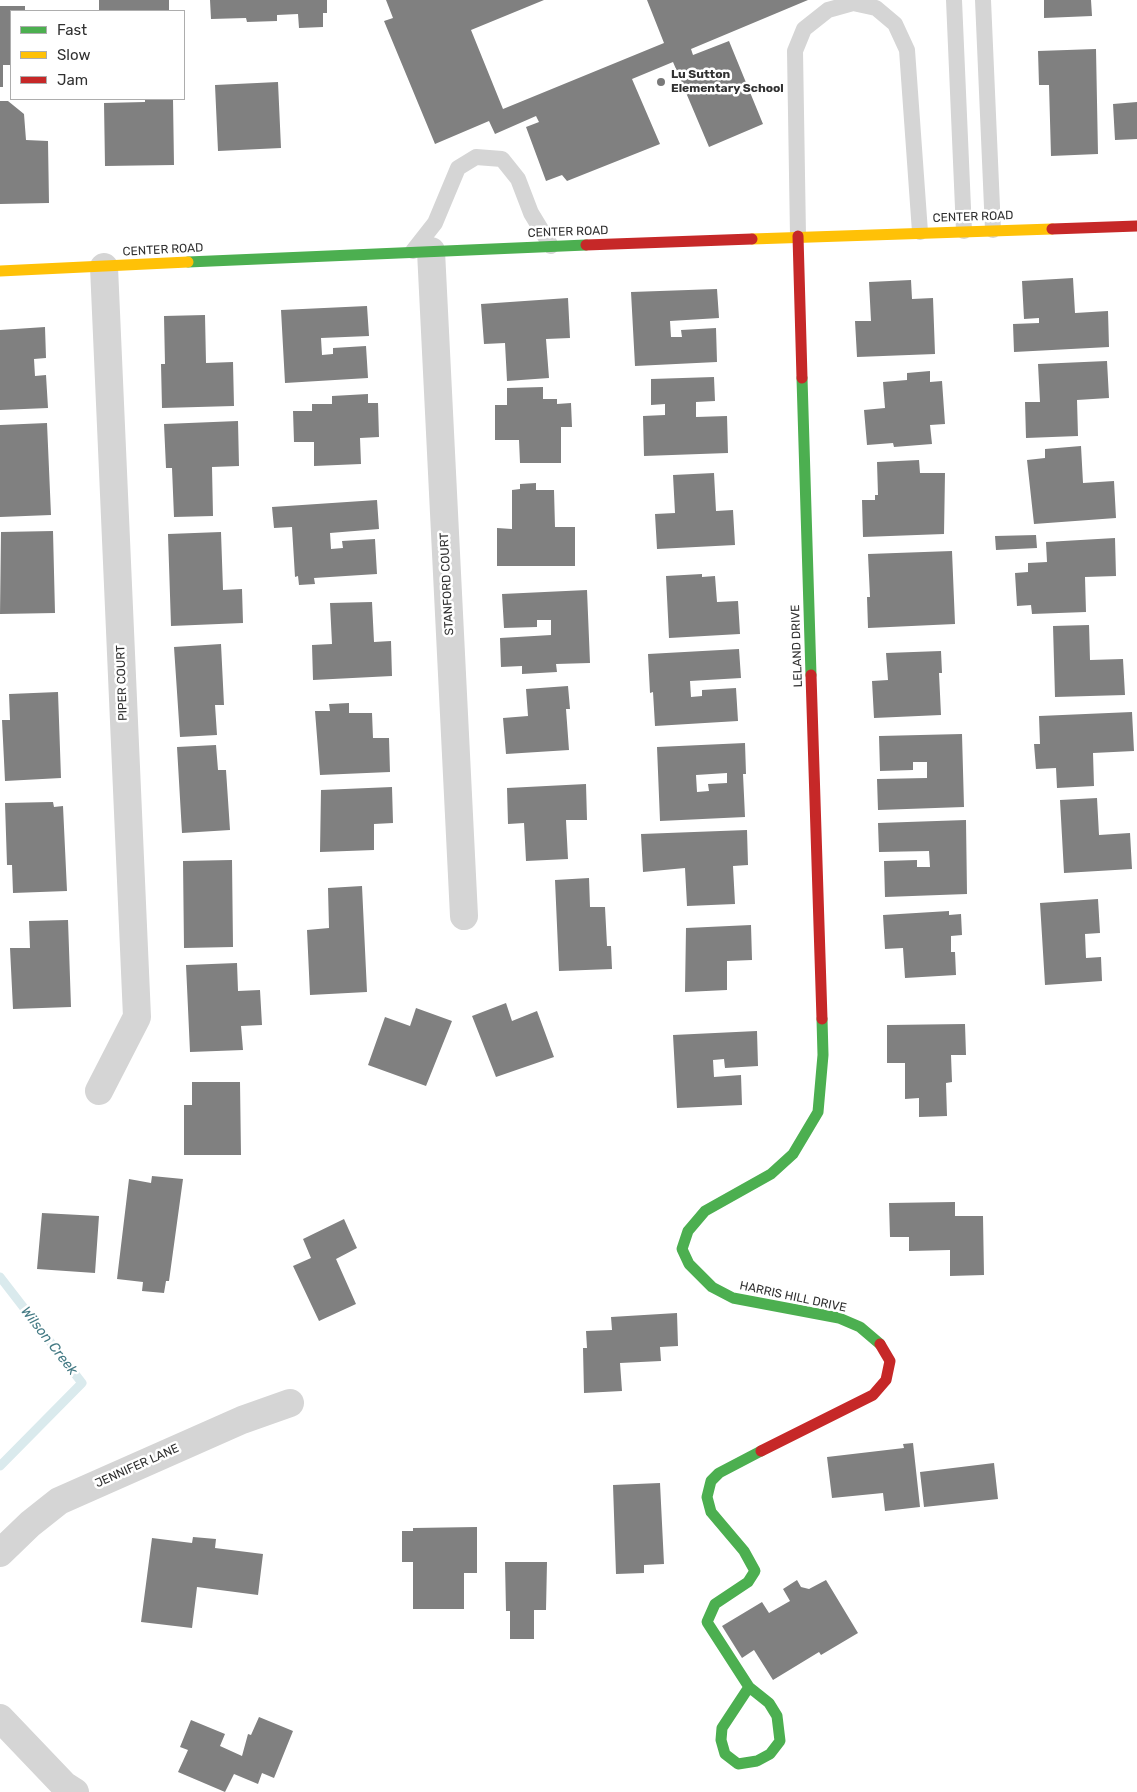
<!DOCTYPE html>
<html>
<head>
<meta charset="utf-8">
<style>
	body { margin:0 }
	#map { position:relative; width:1137px; height:1792px; overflow:hidden; background:#fff; font-family:Rubik,sans-serif }
	canvas { display:block }
	.legend { position:absolute; left:10px; top:10px; width:175px; height:90px; box-sizing:border-box; background:#fff; border:1px solid #adadad; margin:0; padding:6px 9px; list-style:none; font-size:15px; color:#313131 }
	.legend li { display:flex; align-items:center; gap:10px; height:25px }
	.legend b { width:25px; border:1px solid #adadad }
</style>
</head>
<body>
<div id="map">
<canvas width="1137" height="1792"></canvas>
<ul class="legend">
<li><b style="height:6px;background:#4caf50"></b>Fast</li>
<li><b style="height:6px;background:#ffc107"></b>Slow</li>
<li><b style="height:6px;background:#c62828"></b>Jam</li>
</ul>
</div>
<script>
const g = document.querySelector('canvas').getContext('2d');
g.lineJoin = 'round';
const toPath = rows => new Path2D(rows.map(r => 'M' + r).join(''));
function stroke(path, color, width, dash) { g.strokeStyle = color; g.lineWidth = width; g.lineCap = dash ? 'butt' : 'round'; g.setLineDash(dash || []); g.stroke(path); }
function fill(path, color) { g.fillStyle = color; g.fill(path, 'evenodd'); }
function label(font, color, halo, rows, align = 'center') {
  g.font = font + ' Rubik,sans-serif'; g.lineWidth = 5; g.setLineDash([]); g.textBaseline = 'middle'; g.strokeStyle = halo; g.fillStyle = color; for (const [text, x, y, turn = 0] of rows) {
    g.save(); g.translate(x, y); g.rotate((+turn || 0) * Math.PI / 180); g.textAlign = isNaN(turn) ? turn : align; if (halo) g.strokeText(text, 0, 0); g.fillText(text, 0, 0); g.restore();
  }
}
const stream = toPath([
	[0,1277,82,1383,0,1466]
]);
const building = toPath([
	[99,0,169,0,169,11,99,11],
	[210,0,327,0,327,13,323,13,323,27,299,28,298,14,277,15,277,21,247,22,246,18,211,19],
	[386,0,544,0,471,30,503,109,664,43,647,0,808,0,691,49,693,55,729,41,763,124,709,147,673,62,632,79,660,144,567,181,562,175,546,181,526,127,539,122,536,116,495,134,489,121,435,144,384,21,393,18],
	[1044,0,1091,0,1092,16,1044,18],
	[0,6,25,6,25,11,11,11,11,65,3,65,3,87,0,87],
	[1096,49,1098,154,1051,156,1049,85,1039,85,1038,51],
	[278,82,281,148,218,151,215,85],
	[145,99,173,99,174,165,105,166,104,103,145,102],
	[0,101,8,101,24,114,26,140,48,141,49,203,0,204],
	[1137,102,1137,139,1115,140,1113,104],
	[1073,278,1075,313,1108,311,1109,347,1014,352,1013,324,1039,323,1039,318,1024,319,1022,281],
	[911,280,912,299,933,298,935,354,857,357,855,321,871,321,869,282],
	[717,289,719,318,670,321,671,337,682,337,681,330,716,328,717,362,635,366,631,292],
	[568,298,570,338,546,339,549,378,507,381,505,343,484,344,481,304],
	[367,306,369,336,321,338,322,355,333,354,333,348,366,346,368,378,285,383,281,310],
	[205,315,206,363,233,362,234,406,162,408,161,364,165,364,164,316],
	[45,327,46,358,34,359,35,376,46,375,48,408,0,410,0,330],
	[1107,361,1109,398,1077,400,1078,436,1026,438,1025,402,1040,402,1038,364],
	[930,371,930,382,942,381,945,424,930,425,932,444,894,447,893,443,867,445,864,410,885,408,883,382,907,380,907,373],
	[714,377,715,401,696,402,696,417,727,416,728,453,644,456,643,416,665,415,665,404,651,405,651,379],
	[543,387,543,399,557,399,557,404,571,403,572,427,561,427,561,463,520,463,519,440,495,440,495,405,507,405,507,388],
	[368,394,368,403,378,403,379,437,360,438,361,464,314,466,314,442,294,442,293,411,312,411,312,404,332,404,332,396],
	[238,421,239,466,212,467,213,516,174,517,172,468,166,468,164,424],
	[47,423,51,515,0,517,0,425],
	[1081,446,1083,483,1114,481,1116,518,1034,524,1027,460,1045,458,1045,449],
	[919,460,920,473,945,473,944,534,863,537,862,500,875,500,875,495,878,495,877,462],
	[714,473,716,511,733,510,735,545,657,549,655,514,675,513,673,475],
	[536,483,536,490,554,490,555,527,575,527,575,566,497,566,497,528,512,529,512,490,520,489,520,484],
	[377,500,379,529,330,533,331,549,343,548,342,541,375,539,377,574,314,578,315,584,299,585,298,576,295,577,292,527,274,528,272,507],
	[53,531,55,613,0,614,1,532],
	[221,532,223,590,242,589,243,623,171,626,168,534],
	[1036,535,1037,548,996,550,995,536],
	[1115,538,1116,576,1085,577,1086,612,1032,614,1031,605,1017,606,1015,573,1028,572,1028,563,1047,562,1046,542],
	[952,551,955,624,868,628,867,597,870,597,868,554],
	[702,574,702,577,715,576,717,602,738,601,740,634,669,638,666,576],
	[587,590,590,663,556,664,557,672,522,674,522,666,501,667,500,638,551,635,551,620,537,620,537,627,504,628,502,594],
	[372,602,374,642,391,641,392,676,313,680,312,645,332,644,330,603],
	[1089,625,1090,660,1123,659,1125,695,1055,697,1053,626],
	[221,644,224,705,215,705,217,735,180,737,174,647],
	[739,649,741,678,690,681,691,697,702,696,702,690,736,688,738,721,655,726,653,692,650,693,648,654],
	[941,651,942,673,939,673,941,715,874,718,872,681,888,680,886,653],
	[568,686,570,709,566,709,569,750,506,754,503,718,528,716,526,689],
	[58,692,61,778,5,781,2,720,10,720,9,694],
	[349,703,349,713,372,713,373,738,389,738,390,772,320,775,315,711,330,711,329,704],
	[1132,712,1134,751,1093,753,1094,786,1057,788,1056,768,1036,769,1034,744,1040,744,1039,716],
	[962,734,964,807,878,810,877,779,927,778,927,762,913,762,913,770,880,771,879,736],
	[745,743,746,774,743,774,745,817,660,821,657,747],
	[727,773,727,783,708,784,709,791,697,792,696,775],
	[216,745,218,770,226,770,230,830,182,833,177,747],
	[586,784,587,820,566,820,568,859,526,861,524,823,508,824,507,788],
	[392,787,393,823,374,824,374,850,320,852,321,790],
	[1097,798,1099,835,1130,833,1132,869,1064,873,1060,800],
	[53,802,54,807,63,806,67,891,13,893,12,865,7,865,5,803],
	[966,820,967,894,885,897,884,861,917,860,917,867,930,867,929,851,879,852,878,823],
	[747,830,748,865,733,866,735,904,687,906,685,868,643,872,641,834],
	[232,860,233,947,184,948,183,861],
	[589,878,590,907,605,907,607,946,611,946,612,969,559,971,555,880],
	[362,886,367,992,310,995,307,930,329,928,328,888],
	[1098,899,1100,933,1085,934,1086,958,1101,957,1102,981,1045,985,1040,903],
	[949,911,949,915,961,914,962,935,951,936,951,952,955,952,956,975,905,978,903,948,885,949,883,915],
	[68,920,71,1007,13,1009,10,948,30,948,29,921],
	[751,925,752,960,727,961,727,990,685,992,686,928],
	[237,963,238,991,260,990,262,1025,241,1026,243,1050,190,1052,186,965],
	[506,1003,512,1021,537,1011,554,1057,496,1077,472,1016],
	[416,1008,452,1021,426,1086,368,1065,385,1017,410,1026],
	[965,1024,966,1055,951,1055,952,1082,946,1083,947,1116,919,1117,919,1098,905,1099,905,1063,887,1063,887,1025],
	[757,1031,758,1066,725,1068,724,1059,713,1060,714,1077,741,1075,742,1105,677,1108,673,1035],
	[192,1082,240,1082,241,1155,184,1155,184,1105,192,1105],
	[152,1176,183,1179,169,1281,166,1281,164,1293,142,1291,143,1282,117,1279,129,1179,151,1183],
	[955,1202,955,1216,983,1216,984,1275,950,1276,950,1250,909,1251,909,1237,890,1237,889,1203],
	[42,1213,99,1216,95,1273,37,1269],
	[344,1219,357,1248,336,1259,356,1304,319,1321,293,1266,311,1258,303,1239],
	[677,1313,678,1346,660,1347,661,1361,620,1363,622,1391,584,1393,583,1348,587,1348,586,1331,612,1330,611,1317],
	[913,1443,920,1507,885,1511,883,1493,832,1498,827,1457,904,1448,903,1444],
	[994,1463,998,1499,924,1507,920,1472],
	[660,1483,664,1564,644,1565,644,1573,616,1574,613,1485],
	[477,1527,477,1573,464,1573,464,1609,413,1609,413,1562,402,1562,402,1531,413,1531,413,1528],
	[193,1537,216,1539,215,1548,263,1554,258,1595,197,1587,192,1628,141,1622,152,1538,192,1543],
	[505,1562,547,1562,546,1610,534,1610,534,1639,510,1639,510,1611,506,1611],
	[797,1580,801,1587,809,1589,826,1580,858,1633,821,1655,819,1652,773,1680,754,1650,742,1658,722,1626,762,1602,769,1613,790,1601,783,1589],
	[259,1717,293,1731,274,1778,262,1773,258,1784,234,1774,225,1792,178,1772,188,1750,180,1747,191,1720,225,1734,220,1746,242,1756,248,1734,251,1735]
]);
const lane = toPath([
	[954,0,964,231],
	[983,0,993,230],
	[798,236,795,51,804,29,828,10,853,3,876,8,895,24,907,50,920,232],
	[413,251,435,223,458,168,476,157,502,159,518,179,531,213,551,246]
]);
const street = toPath([
	[431,251,464,916],
	[99,1091,137,1017,104,267],
	[0,1553,30,1524,59,1501,242,1420,290,1403],
	[0,1718,64,1785,75,1792]
]);
const fast = toPath([
	[188,262,586,245],
	[802,378,811,675],
	[822,1019,823,1055,818,1112,793,1154,771,1174,705,1211,688,1231,682,1249,689,1264,712,1287,733,1298,839,1318,860,1327,880,1344],
	[749,1687,769,1703,777,1716,780,1741,770,1754,757,1761,738,1764,725,1754,721,1740,722,1728,749,1687,707,1622,715,1604,748,1582,755,1571,744,1551,711,1512,707,1497,711,1481,719,1473,761,1451]
]);
const slow = toPath([
	[752,239,1052,229],
	[0,271,188,262]
]);
const jam = toPath([
	[1052,229,1137,226],
	[798,236,802,378],
	[586,245,752,239],
	[811,675,822,1019],
	[761,1451,873,1395,886,1380,890,1361,880,1344]
]);
const markers = [
	[661,82,5,"#797979"]
];
const poiNames = [
	["Lu Sutton",671,75],
	["Elementary School",671,89]
];
const streetNames = [
	["CENTER ROAD",973,217,-2],
	["CENTER ROAD",568,232,-2],
	["CENTER ROAD",163,250,-3],
	["STANFORD COURT",447,584,-93],
	["LELAND DRIVE",797,646,-92],
	["PIPER COURT",122,683,-92],
	["HARRIS HILL DRIVE",793,1297,12],
	["JENNIFER LANE",137,1466,-24]
];
const waterNames = [
	["Wilson Creek",49,1341,52]
];
stroke(stream, '#daeaed', 9);
fill(building, '#808080');
stroke(lane, '#d5d5d5', 16);
stroke(street, '#d5d5d5', 28);
stroke(fast, '#4caf50', 11);
stroke(slow, '#ffc107', 11);
stroke(jam, '#c62828', 11);
for (const [x, y, r, color] of markers) { const dot = new Path2D(); dot.arc(x, y, r, 0, 2 * Math.PI); g.fillStyle = color; g.fill(dot); stroke(dot, '#fff', 2); }
label('bold 12px', '#313131', '#fff', poiNames, 'left');
label('12px', '#313131', '#fff', streetNames);
label('italic 14px', '#447a84', '#fff', waterNames);
</script>
</body>
</html>
